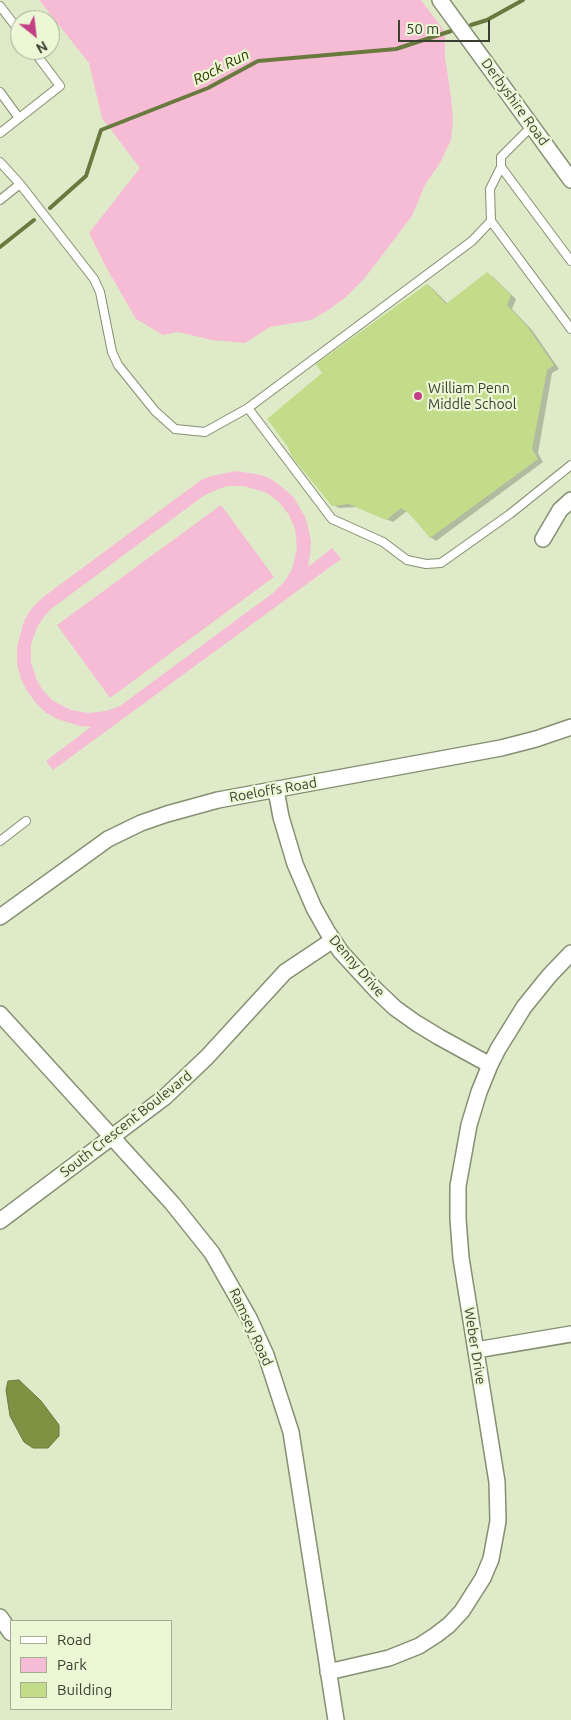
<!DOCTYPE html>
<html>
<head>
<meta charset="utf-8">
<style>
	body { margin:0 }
	#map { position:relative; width:571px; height:1720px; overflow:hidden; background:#deeac8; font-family:Ubuntu,sans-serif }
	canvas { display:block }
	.legend { position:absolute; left:10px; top:1620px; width:162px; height:90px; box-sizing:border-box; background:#ecf7d5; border:1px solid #a5ad93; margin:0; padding:6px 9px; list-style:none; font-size:15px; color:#3a3f31 }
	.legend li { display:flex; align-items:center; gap:10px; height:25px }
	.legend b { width:25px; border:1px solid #a5ad93 }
	.north { position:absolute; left:10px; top:10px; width:50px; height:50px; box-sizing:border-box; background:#ecf7d5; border:1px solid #a5ad93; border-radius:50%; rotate:151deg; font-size:14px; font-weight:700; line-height:20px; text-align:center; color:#3a3f31 }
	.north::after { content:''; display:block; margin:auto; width:18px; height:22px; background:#c44086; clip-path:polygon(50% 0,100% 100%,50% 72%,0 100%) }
	.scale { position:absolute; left:398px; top:20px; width:92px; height:22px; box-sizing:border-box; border:2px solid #3a3f31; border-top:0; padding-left:6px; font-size:15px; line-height:18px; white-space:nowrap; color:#3a3f31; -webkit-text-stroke:4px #ecf7d5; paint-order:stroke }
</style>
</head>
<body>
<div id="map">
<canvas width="571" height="1720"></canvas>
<ul class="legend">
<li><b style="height:6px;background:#fff"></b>Road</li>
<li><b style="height:14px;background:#f7bcd5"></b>Park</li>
<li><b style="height:14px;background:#c3dc8a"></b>Building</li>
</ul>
<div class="north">N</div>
<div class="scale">50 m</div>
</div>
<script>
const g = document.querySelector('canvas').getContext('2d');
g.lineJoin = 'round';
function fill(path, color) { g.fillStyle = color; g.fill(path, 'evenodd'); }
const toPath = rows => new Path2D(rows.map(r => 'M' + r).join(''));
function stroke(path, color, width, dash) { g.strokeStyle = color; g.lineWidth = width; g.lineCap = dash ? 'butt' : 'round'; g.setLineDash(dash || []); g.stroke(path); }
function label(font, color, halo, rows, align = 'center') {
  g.font = font + ' Ubuntu,sans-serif'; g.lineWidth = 4.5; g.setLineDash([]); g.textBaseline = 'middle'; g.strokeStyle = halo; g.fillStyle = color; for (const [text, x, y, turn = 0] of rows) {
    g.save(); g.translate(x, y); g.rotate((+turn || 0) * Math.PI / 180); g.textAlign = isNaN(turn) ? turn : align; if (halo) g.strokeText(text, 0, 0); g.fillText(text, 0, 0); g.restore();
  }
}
const green = toPath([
	[39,0,421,0,445,32,445,57,451,97,453,120,451,140,441,161,425,185,412,216,364,279,346,297,327,311,311,320,270,327,245,343,212,340,178,332,163,335,136,319,106,267,89,233,140,168,102,118,89,63],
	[237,471,261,475,271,479,287,491,294,498,305,517,308,527,311,541,310,554,308,567,332,548,341,559,53,770,46,761,91,727,80,726,57,719,46,713,36,703,27,691,21,679,17,664,17,647,24,621,32,608,42,598,201,480,212,476],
	[227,486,244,486,267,493,279,502,289,515,295,529,297,548,292,569,285,581,273,593,120,706,106,711,89,713,71,710,53,701,42,689,37,681,31,662,31,644,38,625,44,617,51,609,202,497,211,492],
	[221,505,274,577,110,698,57,625]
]);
const water = toPath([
	[19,1380,41,1401,59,1425,59,1436,48,1448,33,1448,24,1442,10,1416,6,1390,8,1381,19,1380]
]);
const shadow = toPath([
	[487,273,493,277,516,299,512,309,532,330,559,369,552,373,538,453,543,462,436,541,430,537,407,511,393,522,356,507,339,508,333,505,428,285,433,289,448,304]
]);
const stream = toPath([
	[471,25,487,20,523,0],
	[50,208,86,176,101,130,208,88,258,61,396,49,451,31],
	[0,247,34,220]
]);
const building = toPath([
	[487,272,511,295,507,305,526,325,554,365,547,370,532,449,538,459,430,538,410,514,401,508,386,520,349,504,332,506,292,457,288,447,267,419,322,373,316,364,427,284,446,304]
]);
const lane = toPath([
	[0,6,20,32],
	[0,92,19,118],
	[0,133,60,86,33,50],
	[0,162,20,184],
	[501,167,571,261],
	[0,200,20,184,94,279,100,292,112,352,118,365,155,411,175,429,205,432,248,408,472,241,491,221,571,329],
	[491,221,490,189,501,167,501,157,532,126],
	[248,408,332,519,383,542,407,560,426,564,441,563,510,514,571,465],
	[0,841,26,821]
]);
const street = toPath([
	[440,0,571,180],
	[543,539,560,510,571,500],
	[276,790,281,817,295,864,314,908,327,931,341,952,376,990,395,1008,416,1023,439,1037,490,1065],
	[0,917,108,839,141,823,167,814,218,800,501,748,536,739,571,727],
	[0,1014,172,1203,212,1253,249,1318,266,1355,291,1432,336,1720],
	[0,1221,165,1097,207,1057,285,972,333,940],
	[476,1350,571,1334],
	[0,1617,11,1633],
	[328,1672,389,1658,419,1646,436,1635,449,1625,462,1611,483,1578,491,1559,498,1521,497,1482,461,1258,458,1219,458,1186,469,1125,479,1092,490,1065,498,1049,524,1007,549,976,571,953]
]);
const markers = [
	[418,396,5,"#c44086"]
];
const streetNames = [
	["Derbyshire Road",515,102,54],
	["Roeloffs Road",273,790,-10],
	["Denny Drive",357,966,49],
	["South Crescent Boulevard",126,1124,-38],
	["Ramsey Road",251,1327,65],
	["Weber Drive",475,1346,81]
];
const poiNames = [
	["William Penn",428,388],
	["Middle School",428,404]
];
const waterNames = [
	["Rock Run",221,67,-27]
];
fill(green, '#f7bcd5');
fill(water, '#7d9343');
stroke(water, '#697a3e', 1);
fill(shadow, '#0003');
stroke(stream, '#697a3e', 4);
fill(building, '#c3dc8a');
stroke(lane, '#858f71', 10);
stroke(street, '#858f71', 18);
stroke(lane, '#fff', 8);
stroke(street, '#fff', 15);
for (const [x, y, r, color] of markers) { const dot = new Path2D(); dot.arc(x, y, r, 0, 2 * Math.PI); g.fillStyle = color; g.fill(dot); stroke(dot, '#ecf7d5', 2); }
label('14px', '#3a3f31', '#ecf7d5', streetNames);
label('14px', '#3a3f31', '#ecf7d5', poiNames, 'left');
label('italic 15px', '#303d00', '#ecf7d5', waterNames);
</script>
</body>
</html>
